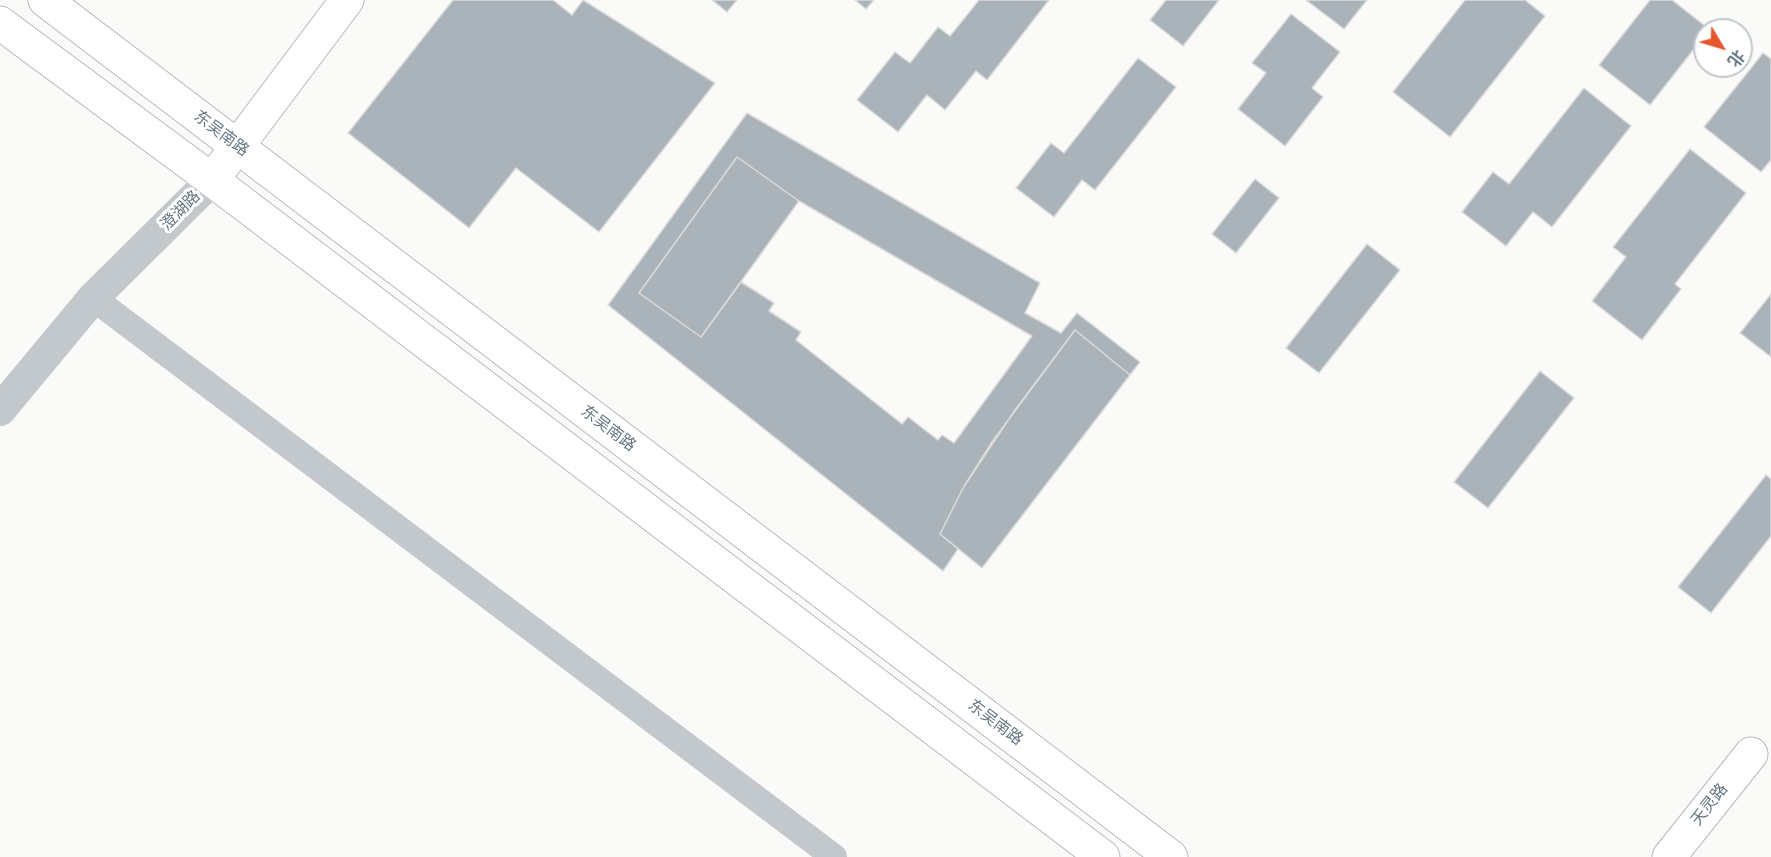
<!DOCTYPE html>
<html>
<head>
<meta charset="utf-8">
<style>
	body { margin:0 }
	#map { position:relative; width:1771px; height:857px; overflow:hidden; background:#fafaf8; font-family:"DejaVu Sans","Noto Sans SC",sans-serif }
	canvas { display:block }
	.north { position:absolute; left:1693px; top:18px; width:60px; height:60px; box-sizing:border-box; background:#fff; border:2px solid #c1c8cd; border-radius:50%; rotate:128deg; font-size:16px; font-weight:700; line-height:24px; text-align:center; color:#657683 }
	.north::after { content:''; display:block; margin:auto; width:21px; height:27px; background:#e4572e; clip-path:polygon(50% 0,100% 100%,50% 72%,0 100%) }
</style>
</head>
<body>
<div id="map">
<canvas width="1771" height="857"></canvas>
<div class="north">北</div>
</div>
<script>
const g = document.querySelector('canvas').getContext('2d');
g.lineJoin = 'round';
function fill(path, color) { g.fillStyle = color; g.fill(path, 'evenodd'); }
const toPath = rows => new Path2D(rows.map(r => 'M' + r).join(''));
function stroke(path, color, width, dash) { g.strokeStyle = color; g.lineWidth = width; g.lineCap = dash ? 'butt' : 'round'; g.setLineDash(dash || []); g.stroke(path); }
function label(font, color, halo, rows, align = 'center') {
  g.font = font + ' "DejaVu Sans","Noto Sans SC",sans-serif'; g.lineWidth = 6; g.setLineDash([]); g.textBaseline = 'middle'; g.strokeStyle = halo; g.fillStyle = color; for (const [text, x, y, turn = 0] of rows) {
    g.save(); g.translate(x, y); g.rotate((+turn || 0) * Math.PI / 180); g.textAlign = isNaN(turn) ? turn : align; if (halo) g.strokeText(text, 0, 0); g.fillText(text, 0, 0); g.restore();
  }
}
const building = toPath([
	[453,0,553,0,572,15,583,0,715,83,599,232,516,168,469,228,348,133,453,0],
	[712,0,737,0,727,12,712,0],
	[855,0,874,0,866,9,855,0],
	[979,0,1049,0,987,80,976,71,945,110,927,95,898,132,857,100,895,52,910,63,938,27,950,36,979,0],
	[1166,0,1219,0,1183,46,1150,20,1166,0],
	[1306,0,1367,0,1344,29,1306,0],
	[1465,0,1525,0,1545,16,1450,137,1393,92,1465,0],
	[1650,0,1672,0,1709,29,1705,30,1705,35,1650,105,1599,65,1650,0],
	[1291,14,1340,52,1312,88,1323,97,1285,146,1238,109,1266,73,1252,63,1291,14],
	[1763,53,1771,59,1771,160,1761,172,1704,127,1763,53],
	[1138,58,1176,87,1095,190,1082,180,1054,217,1016,188,1051,143,1064,153,1138,58],
	[1584,88,1631,126,1552,227,1533,212,1506,246,1462,212,1493,172,1509,184,1584,88],
	[747,113,1040,283,1025,313,1061,333,1077,313,1140,362,1130,375,1075,330,1015,410,963,488,940,534,958,549,943,571,608,305,747,113],
	[737,157,799,201,1032,336,954,443,942,435,938,440,908,417,902,424,796,340,801,332,769,311,774,303,741,282,701,337,639,293,737,157],
	[1690,149,1746,193,1675,284,1681,289,1642,340,1592,301,1626,257,1613,247,1690,149],
	[737,157,799,201,701,337,639,293,737,157],
	[1255,179,1279,198,1236,253,1212,234,1255,179],
	[1367,244,1400,270,1319,373,1286,348,1367,244],
	[1771,294,1771,357,1740,333,1771,294],
	[1075,330,1130,375,982,568,940,534,963,488,992,442,1075,330],
	[1540,371,1574,398,1488,508,1454,482,1540,371],
	[1766,475,1771,479,1771,536,1711,613,1678,587,1766,475]
]);
const minor = toPath([
	[93,298,834,857]
]);
const tertiary = toPath([
	[0,410,93,298,212,180]
]);
const secondary = toPath([
	[212,180,347,0],
	[1669,857,1751,754]
]);
const primary = toPath([
	[45,0,1171,857],
	[0,23,212,180,1103,857]
]);
const streetNames = [
	["东吴南路",221,134,37],
	["澄湖路",181,211,-45],
	["东吴南路",608,429,37],
	["东吴南路",995,723,37],
	["天灵路",1710,805,-52]
];
fill(building, '#aab3b9');
stroke(building, '#dcdcda', 1.5);
stroke(secondary, '#b3babf', 35);
stroke(primary, '#b5babe', 35);
stroke(minor, '#c3c8cc', 26);
stroke(tertiary, '#c3c8cc', 32);
stroke(secondary, '#fff', 33);
stroke(primary, '#fff', 33);
label('16px', '#657683', '#fff', streetNames);
</script>
</body>
</html>
